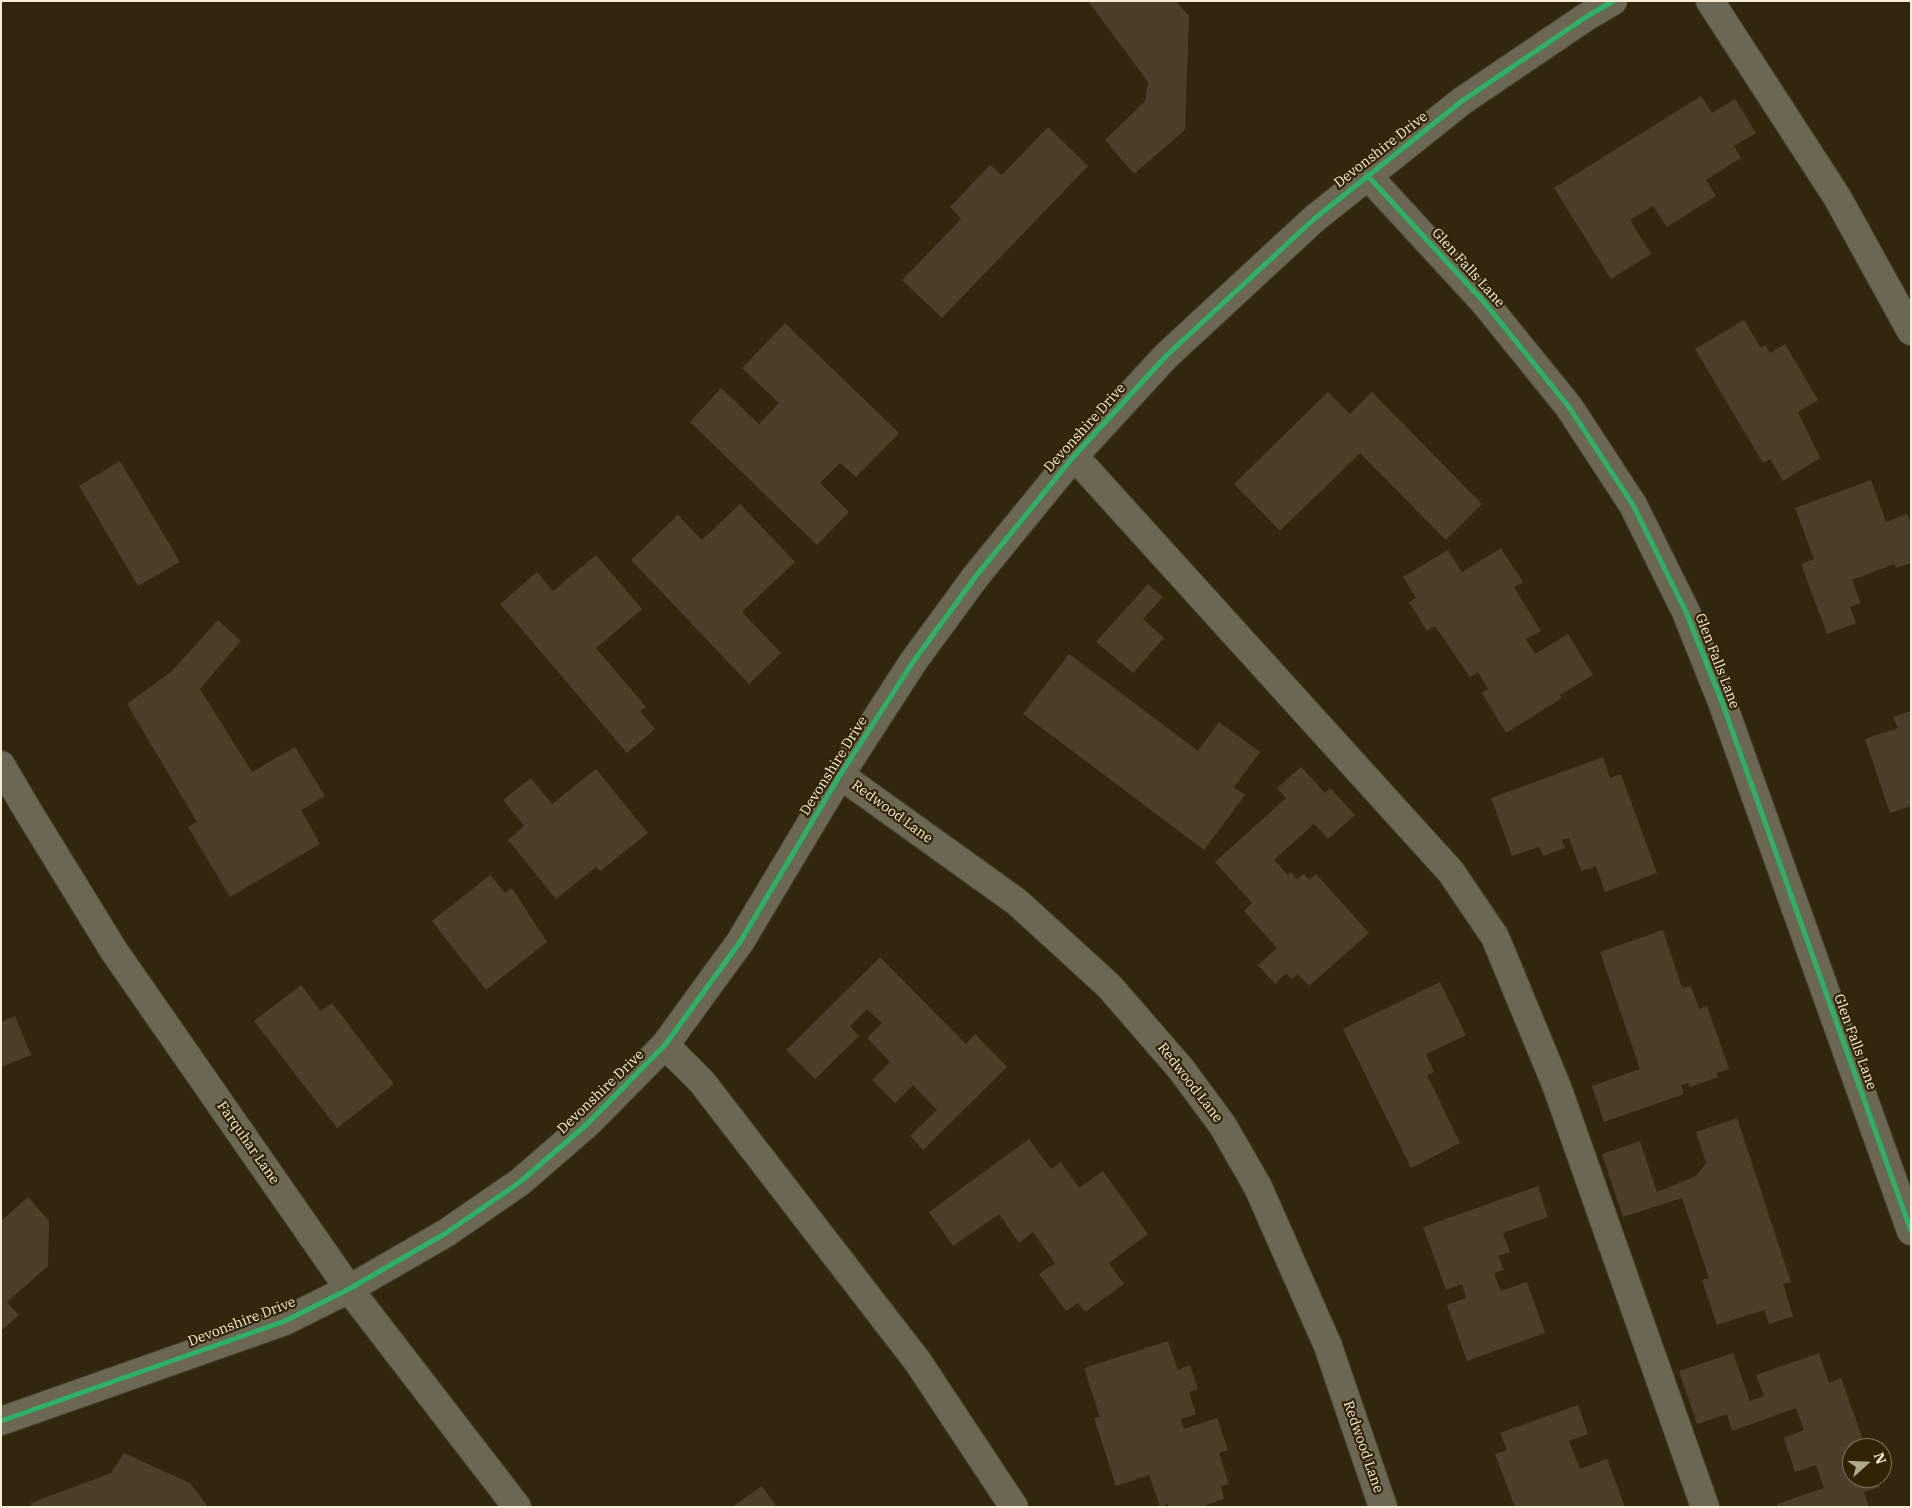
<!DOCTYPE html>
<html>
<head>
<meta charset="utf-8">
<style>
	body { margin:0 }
	#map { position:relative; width:1912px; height:1508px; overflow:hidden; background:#30270e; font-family:"IBM Plex Serif",serif }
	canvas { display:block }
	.frame { position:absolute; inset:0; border:2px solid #f7edd6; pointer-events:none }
	.north { position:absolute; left:1842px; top:1438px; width:50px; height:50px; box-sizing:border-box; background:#312404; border:1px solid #807458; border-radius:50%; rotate:70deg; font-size:14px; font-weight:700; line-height:20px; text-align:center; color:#f7edd6 }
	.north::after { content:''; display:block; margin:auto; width:18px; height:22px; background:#b1a890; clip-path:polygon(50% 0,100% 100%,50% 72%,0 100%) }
</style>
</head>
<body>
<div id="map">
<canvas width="1912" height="1508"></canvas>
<div class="frame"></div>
<div class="north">N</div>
</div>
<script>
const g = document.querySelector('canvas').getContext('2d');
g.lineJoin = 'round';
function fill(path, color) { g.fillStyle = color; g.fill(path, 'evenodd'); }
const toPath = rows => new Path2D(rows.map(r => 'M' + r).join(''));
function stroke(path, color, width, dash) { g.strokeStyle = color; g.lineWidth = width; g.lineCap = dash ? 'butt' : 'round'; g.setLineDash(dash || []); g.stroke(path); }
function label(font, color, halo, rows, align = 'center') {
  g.font = font + ' "IBM Plex Serif",serif'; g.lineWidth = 4.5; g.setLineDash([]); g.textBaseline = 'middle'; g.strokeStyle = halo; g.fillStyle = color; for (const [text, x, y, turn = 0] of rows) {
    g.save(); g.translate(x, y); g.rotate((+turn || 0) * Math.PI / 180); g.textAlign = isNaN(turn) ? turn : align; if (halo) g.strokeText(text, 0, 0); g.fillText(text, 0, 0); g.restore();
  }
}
const building = toPath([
	[1088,1,1176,1,1189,16,1185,130,1134,174,1105,140,1145,101,1148,82],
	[1701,96,1712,113,1735,99,1756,133,1734,146,1741,158,1706,180,1716,196,1667,227,1653,206,1630,220,1651,254,1611,279,1554,188],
	[1048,127,1088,166,942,318,902,280,961,219,950,207,990,165,1002,175],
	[1744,320,1761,348,1765,345,1770,353,1785,344,1818,400,1798,412,1820,458,1783,481,1770,459,1763,463,1695,349],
	[785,323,899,433,856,477,840,463,820,483,849,512,817,545,690,422,721,388,759,424,779,403,742,368],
	[1328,392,1350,414,1372,392,1482,504,1446,540,1360,453,1280,531,1234,484],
	[120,461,180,562,138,586,79,486],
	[1871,480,1886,522,1907,514,1911,524,1911,563,1896,568,1894,564,1852,580,1861,603,1850,607,1856,623,1827,634,1801,564,1814,559,1795,508],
	[740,504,795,562,742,612,781,653,749,684,631,560,678,515,702,540],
	[1501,548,1523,582,1514,587,1541,631,1526,639,1535,654,1568,634,1593,675,1560,695,1562,698,1506,733,1482,693,1488,689,1478,672,1470,677,1435,626,1427,631,1409,602,1416,598,1403,577,1448,550,1462,572],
	[596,555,642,609,596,648,646,707,640,711,655,729,627,753,500,604,537,572,553,591],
	[1148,584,1163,597,1143,619,1164,638,1133,673,1096,642],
	[218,620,241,641,200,689,252,772,295,747,325,796,301,810,320,844,230,897,188,827,197,822,127,704,172,671],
	[1069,654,1198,751,1219,722,1260,752,1234,787,1245,795,1204,850,1023,714],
	[1911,711,1911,806,1890,813,1865,739,1898,728,1893,717],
	[1603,757,1610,778,1621,774,1657,873,1605,892,1596,866,1581,871,1569,838,1562,840,1565,848,1543,856,1539,847,1512,856,1491,798],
	[1301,767,1325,793,1330,788,1355,815,1328,839,1314,824,1274,860,1288,875,1291,872,1297,879,1304,874,1309,880,1316,874,1369,933,1309,986,1298,974,1292,979,1286,973,1275,984,1258,965,1277,948,1244,911,1252,903,1215,862,1286,798,1277,788],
	[596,769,648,833,600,871,596,867,556,899,508,840,524,826,503,800,531,778,552,804],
	[490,875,505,893,512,888,547,942,486,990,432,921],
	[1663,930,1682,988,1691,986,1699,1009,1707,1006,1729,1069,1717,1073,1718,1077,1690,1087,1688,1083,1681,1085,1684,1094,1604,1122,1592,1086,1640,1069,1600,952],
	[880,957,966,1044,975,1034,1007,1067,923,1150,910,1136,937,1110,913,1085,895,1103,872,1080,890,1062,867,1038,882,1023,867,1009,850,1026,859,1036,815,1079,786,1050],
	[1440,982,1466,1035,1426,1054,1434,1072,1427,1075,1460,1143,1411,1168,1343,1029],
	[301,985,321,1011,332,1003,394,1084,337,1128,254,1021],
	[15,1016,31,1055,1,1067,1,1022],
	[1737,1118,1791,1282,1783,1284,1793,1316,1769,1324,1764,1310,1717,1325,1702,1280,1709,1278,1682,1198,1623,1217,1602,1154,1640,1141,1657,1192,1696,1176,1706,1163,1696,1132],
	[1029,1139,1051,1169,1061,1162,1079,1188,1103,1171,1148,1234,1109,1263,1124,1284,1085,1312,1078,1303,1066,1311,1039,1274,1055,1263,1033,1232,1019,1243,999,1214,953,1246,929,1212],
	[1538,1186,1548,1217,1503,1233,1510,1252,1498,1256,1504,1270,1494,1273,1501,1291,1527,1282,1545,1333,1467,1361,1447,1305,1466,1298,1462,1284,1446,1290,1423,1227],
	[28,1197,49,1221,48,1266,7,1302,19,1315,1,1331,1,1221],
	[1168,1341,1178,1370,1190,1365,1198,1389,1189,1392,1196,1414,1181,1419,1184,1429,1217,1418,1228,1450,1219,1453,1229,1484,1221,1486,1224,1499,1200,1507,1169,1507,1168,1504,1160,1507,1149,1475,1116,1486,1094,1418,1100,1417,1084,1368],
	[1733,1353,1750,1401,1764,1396,1756,1375,1819,1353,1829,1383,1841,1378,1866,1448,1852,1448,1852,1478,1876,1478,1880,1487,1864,1492,1869,1507,1778,1507,1777,1504,1824,1488,1816,1465,1795,1472,1784,1438,1804,1430,1796,1408,1732,1431,1727,1414,1697,1424,1679,1371],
	[1578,1405,1588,1434,1569,1441,1580,1469,1607,1459,1625,1507,1515,1507,1495,1454,1507,1450,1500,1433],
	[124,1453,190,1483,208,1507,32,1507,31,1503,111,1473],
	[762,1486,777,1507,732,1507]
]);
const minor = toPath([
	[1710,1,1837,197,1911,331],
	[1367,175,1484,302,1569,407,1633,505,1686,612,1722,702,1911,1231],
	[1074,456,1451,872,1495,937,1557,1087,1705,1507],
	[1,765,28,811,114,951,349,1289,517,1507],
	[840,775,1017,902,1109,986,1181,1069,1223,1126,1258,1187,1328,1346,1383,1507],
	[665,1045,702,1082,918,1362,1014,1507],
	[1,1421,285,1321,349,1289,446,1233,520,1182,587,1124,665,1045,740,942,840,775,913,662,976,576,1074,456,1166,356,1314,219,1462,101,1586,17,1613,1]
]);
const cycleway = toPath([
	[1367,175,1484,302,1569,407,1633,505,1686,612,1722,702,1911,1231],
	[1,1421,285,1321,349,1289,446,1233,520,1182,587,1124,665,1045,740,942,840,775,913,662,976,576,1074,456,1166,356,1314,219,1462,101,1586,17,1613,1]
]);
const streetNames = [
	["Devonshire Drive",1381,150,-38],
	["Glen Falls Lane",1468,268,48],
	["Devonshire Drive",1085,428,-48],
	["Glen Falls Lane",1717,661,69],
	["Devonshire Drive",834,766,-58],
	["Redwood Lane",892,812,36],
	["Glen Falls Lane",1855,1042,70],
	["Redwood Lane",1190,1083,52],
	["Devonshire Drive",601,1092,-44],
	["Farquhar Lane",248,1143,55],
	["Devonshire Drive",242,1322,-21],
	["Redwood Lane",1363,1447,71]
];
fill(building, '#4b3f2b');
stroke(minor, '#484130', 30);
stroke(minor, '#6c6655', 28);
stroke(cycleway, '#2db169', 5);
label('14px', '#f7edd6', '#312404', streetNames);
</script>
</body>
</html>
